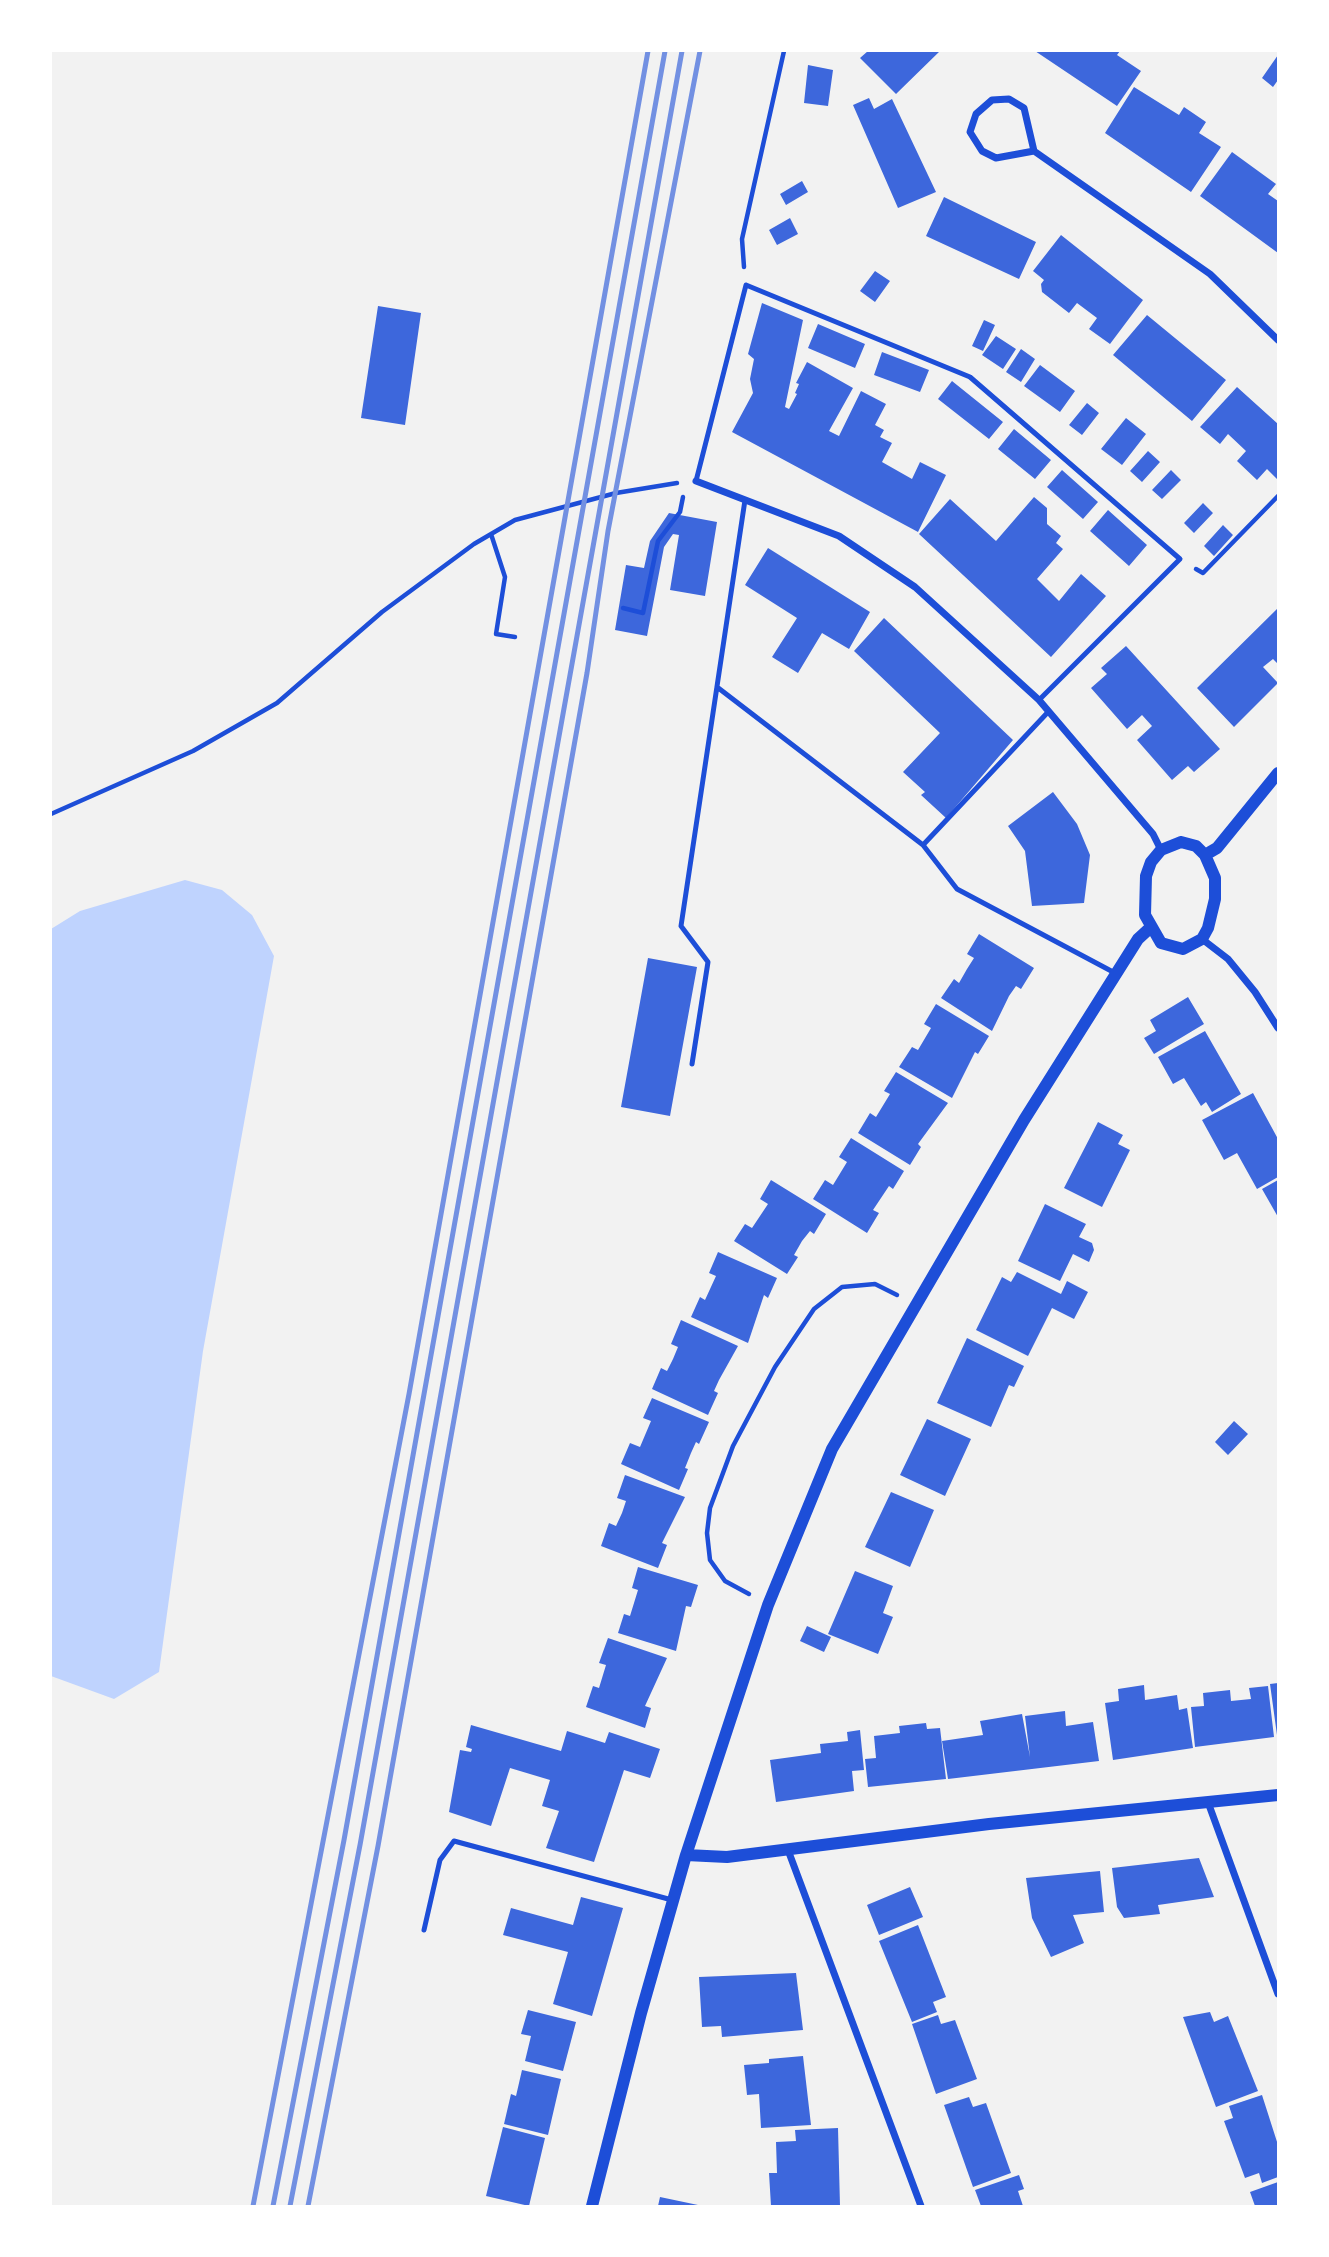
<!DOCTYPE html>
<html>
<head>
<meta charset="utf-8">
<style>
	body { margin:0 }
	#map { position:relative; width:1329px; height:2257px; overflow:hidden; background:#f2f2f2; font-family:"Source Sans 3",sans-serif }
	canvas { display:block }
	.frame { position:absolute; inset:0; border:52px solid #fff; pointer-events:none }
</style>
</head>
<body>
<div id="map">
<canvas width="1329" height="2257"></canvas>
<div class="frame"></div>
</div>
<script>
const g = document.querySelector('canvas').getContext('2d');
g.lineJoin = 'round';
function fill(path, color) { g.fillStyle = color; g.fill(path, 'evenodd'); }
const toPath = rows => new Path2D(rows.map(r => 'M' + r).join(''));
function stroke(path, color, width, dash) { g.strokeStyle = color; g.lineWidth = width; g.lineCap = dash ? 'butt' : 'round'; g.setLineDash(dash || []); g.stroke(path); }
const water = toPath([
	[185,880,222,890,252,915,274,956,203,1351,159,1672,114,1699,51,1676,51,929,80,911]
]);
const building = toPath([
	[868,51,940,51,896,94,860,58],
	[1035,51,1120,51,1117,55,1141,71,1117,106],
	[1278,55,1278,80,1273,87,1262,78],
	[808,65,833,70,828,106,804,103],
	[1134,87,1179,115,1184,107,1206,122,1199,133,1221,147,1191,192,1105,133],
	[869,98,874,109,892,99,936,192,898,208,853,105],
	[1232,152,1276,184,1268,194,1278,201,1278,253,1200,196],
	[802,181,808,192,786,205,780,194],
	[944,197,1036,242,1019,279,926,236],
	[790,218,798,234,777,245,769,230],
	[1061,235,1143,300,1110,344,1089,329,1097,318,1077,303,1069,313,1042,292,1041,284,1044,280,1033,271],
	[875,271,890,281,875,302,860,291],
	[762,303,803,320,785,407,789,409,797,394,795,393,799,384,796,383,807,362,853,388,829,431,839,436,861,391,886,404,875,425,884,430,880,437,892,443,882,462,912,479,920,462,946,475,918,532,732,432,753,393,750,379,754,359,748,354],
	[378,306,421,313,405,425,361,418],
	[1147,315,1226,380,1192,421,1113,355],
	[984,320,995,325,983,351,972,346],
	[818,324,865,344,855,368,808,348],
	[996,336,1016,349,1003,369,982,355],
	[1021,349,1035,359,1021,382,1006,372],
	[882,352,929,370,920,392,874,375],
	[1040,365,1075,391,1060,412,1024,386],
	[952,381,1003,422,989,439,938,399],
	[1237,387,1278,424,1278,480,1267,469,1257,480,1237,461,1246,451,1228,434,1220,444,1200,427],
	[1087,403,1099,413,1082,435,1069,425],
	[1126,418,1146,434,1122,465,1101,449],
	[1014,429,1051,460,1035,479,998,449],
	[1148,451,1160,462,1142,482,1130,471],
	[1062,470,1098,502,1083,519,1047,487],
	[1171,470,1181,480,1162,499,1152,490],
	[1034,497,1047,508,1047,524,1061,536,1056,543,1063,549,1037,579,1059,601,1081,574,1106,596,1051,657,919,534,950,499,996,541],
	[1203,503,1213,513,1194,533,1184,523],
	[1108,510,1147,545,1129,566,1090,531],
	[669,513,717,522,705,596,670,590,679,535,673,534,664,547,647,636,615,630,626,565,644,568,650,541],
	[1223,525,1233,535,1214,556,1204,546],
	[768,548,870,612,849,649,822,633,798,673,772,657,797,618,745,585],
	[1278,608,1278,664,1273,659,1263,667,1278,683,1234,727,1197,688],
	[884,618,1013,740,946,818,921,795,925,792,903,772,940,733,854,651],
	[1126,646,1220,749,1194,772,1188,766,1172,780,1137,740,1152,726,1142,715,1127,729,1091,688,1107,674,1101,668],
	[1053,792,1077,824,1090,855,1084,903,1032,906,1025,851,1008,826],
	[979,934,1034,968,1021,989,1016,986,1009,996,992,1031,941,998,954,979,959,983,967,969,974,958,967,954],
	[648,958,697,967,670,1116,621,1107],
	[1188,997,1204,1024,1154,1054,1144,1038,1156,1031,1150,1020],
	[936,1004,989,1036,978,1054,975,1052,952,1098,899,1067,912,1047,918,1050,931,1028,924,1024],
	[1205,1031,1241,1094,1212,1112,1206,1102,1201,1106,1184,1078,1173,1084,1158,1057],
	[896,1072,948,1103,918,1144,921,1147,910,1165,858,1133,870,1113,876,1117,890,1094,884,1091],
	[1253,1093,1278,1139,1278,1177,1257,1189,1237,1153,1224,1160,1202,1120],
	[1098,1122,1123,1135,1118,1144,1130,1150,1102,1207,1064,1188],
	[851,1138,904,1171,893,1189,889,1186,873,1210,879,1213,867,1233,813,1199,825,1180,833,1185,847,1162,839,1157],
	[771,1180,826,1214,814,1234,810,1231,802,1241,794,1255,798,1257,787,1274,734,1241,745,1224,752,1228,768,1204,760,1199],
	[1278,1180,1278,1217,1262,1189],
	[1045,1204,1086,1224,1079,1237,1092,1243,1094,1250,1089,1262,1073,1254,1060,1281,1018,1261],
	[718,1252,777,1278,768,1298,764,1295,748,1343,691,1317,700,1297,705,1300,716,1276,709,1273],
	[1017,1272,1061,1294,1067,1281,1088,1292,1074,1319,1052,1308,1028,1356,976,1330,1002,1277,1011,1282],
	[681,1320,738,1346,719,1380,714,1391,718,1393,708,1415,652,1389,661,1368,667,1371,673,1359,678,1347,671,1344],
	[967,1338,1024,1366,1014,1387,1009,1385,991,1427,937,1403],
	[652,1398,709,1422,699,1444,696,1442,691,1453,685,1468,688,1469,679,1490,621,1464,630,1443,640,1447,651,1421,643,1418],
	[927,1419,971,1439,945,1496,900,1475],
	[1234,1421,1248,1434,1228,1455,1215,1442],
	[625,1475,685,1497,662,1543,667,1545,658,1568,601,1546,609,1523,616,1526,622,1513,626,1501,617,1498],
	[891,1492,934,1510,910,1567,865,1547],
	[638,1567,698,1585,691,1607,686,1606,676,1651,618,1633,624,1614,630,1616,638,1590,632,1588],
	[855,1571,893,1586,883,1613,893,1617,878,1654,828,1634],
	[807,1626,831,1637,824,1652,800,1641],
	[608,1638,667,1658,645,1706,651,1708,645,1728,586,1707,593,1686,599,1688,606,1665,599,1663],
	[1278,1683,1278,1735,1277,1735,1270,1684],
	[1144,1685,1145,1700,1177,1695,1179,1710,1187,1708,1193,1748,1113,1760,1105,1703,1119,1701,1118,1689],
	[1268,1686,1274,1737,1195,1747,1191,1707,1204,1706,1203,1693,1230,1690,1231,1701,1251,1699,1249,1688],
	[1065,1711,1066,1726,1093,1722,1099,1761,948,1779,942,1741,983,1735,980,1721,1022,1714,1030,1757,1025,1716],
	[926,1723,927,1729,940,1728,946,1779,868,1787,865,1759,876,1758,874,1736,900,1733,899,1726],
	[471,1725,561,1751,567,1731,605,1743,609,1732,660,1749,650,1778,624,1770,594,1862,546,1848,559,1811,542,1806,550,1780,510,1768,491,1826,449,1812,460,1750,471,1752,472,1749,466,1747],
	[860,1730,864,1770,852,1771,854,1791,776,1802,770,1760,821,1753,820,1744,848,1741,847,1732],
	[1199,1858,1214,1897,1158,1905,1160,1914,1124,1918,1117,1907,1112,1868],
	[1100,1871,1104,1912,1073,1915,1084,1943,1051,1957,1032,1918,1026,1878],
	[910,1887,923,1917,879,1935,867,1905],
	[581,1897,623,1908,592,2016,553,2004,568,1952,503,1935,511,1908,573,1925],
	[918,1925,946,1997,933,2002,937,2012,912,2022,879,1941],
	[796,1973,803,2030,722,2037,721,2026,702,2027,699,1977],
	[528,2010,576,2022,563,2071,525,2061,531,2036,521,2034],
	[1210,2012,1214,2022,1228,2016,1258,2091,1216,2107,1183,2017],
	[938,2015,941,2024,955,2020,977,2079,936,2094,912,2024],
	[803,2056,811,2125,761,2128,759,2094,747,2095,744,2065,769,2063,769,2059],
	[522,2070,561,2079,548,2135,504,2124,511,2094,516,2096],
	[1262,2095,1278,2145,1278,2177,1262,2183,1259,2173,1245,2178,1224,2121,1233,2118,1229,2106],
	[969,2097,973,2107,986,2103,1011,2173,973,2187,944,2105],
	[503,2127,545,2138,529,2206,486,2196],
	[838,2128,840,2206,771,2206,769,2173,777,2173,776,2142,796,2141,795,2130],
	[1019,2175,1024,2189,1018,2191,1023,2206,981,2206,975,2190],
	[1278,2182,1278,2206,1255,2206,1250,2192],
	[660,2197,698,2205,698,2206,658,2206]
]);
const path = toPath([
	[744,267,742,239,784,51],
	[491,534,505,577,496,634,515,637],
	[1196,569,1203,573,1278,496],
	[623,608,643,613,658,541,680,512,683,497],
	[51,814,193,751,277,703,382,612,474,544,515,520,616,493,677,483],
	[749,1594,725,1581,710,1560,707,1533,710,1508,733,1446,775,1367,814,1309,842,1287,875,1284,897,1295]
]);
const service = toPath([
	[696,481,746,285,970,377,1180,559,1039,700],
	[717,687,923,845,1049,711],
	[923,845,957,889,1115,973],
	[692,1064,708,962,681,926,745,500],
	[424,1930,440,1860,454,1841,672,1900]
]);
const minor = toPath([
	[1034,151,996,158,982,151,970,132,976,114,992,100,1009,99,1024,108,1034,151,1210,274,1278,340],
	[696,481,839,536,915,587,1039,700,1153,834,1161,850],
	[1202,939,1228,959,1255,992,1278,1028],
	[1209,1805,1278,1994],
	[788,1850,921,2206]
]);
const tertiary = toPath([
	[1181,842,1196,846,1205,855,1215,878,1215,899,1208,928,1202,939,1183,949,1161,943,1145,915,1146,876,1151,862,1161,850,1181,842],
	[1205,855,1217,848,1278,773],
	[686,1855,727,1857,989,1824,1278,1795],
	[592,2206,641,2013,686,1855,768,1605,832,1449,1024,1120,1138,939,1150,928]
]);
const rail = toPath([
	[253,2206,409,1394,648,51],
	[273,2206,344,1840,665,51],
	[290,2206,360,1845,682,51],
	[308,2206,378,1846,587,673,608,531,700,51]
]);
fill(water, '#bfd3fe');
fill(building, '#3d67dc');
stroke(path, '#1d4ed8', 4.5);
stroke(service, '#1d4ed8', 5);
stroke(minor, '#1d4ed8', 7);
stroke(tertiary, '#1d4ed8', 12);
stroke(rail, '#7290e2', 5);
</script>
</body>
</html>
